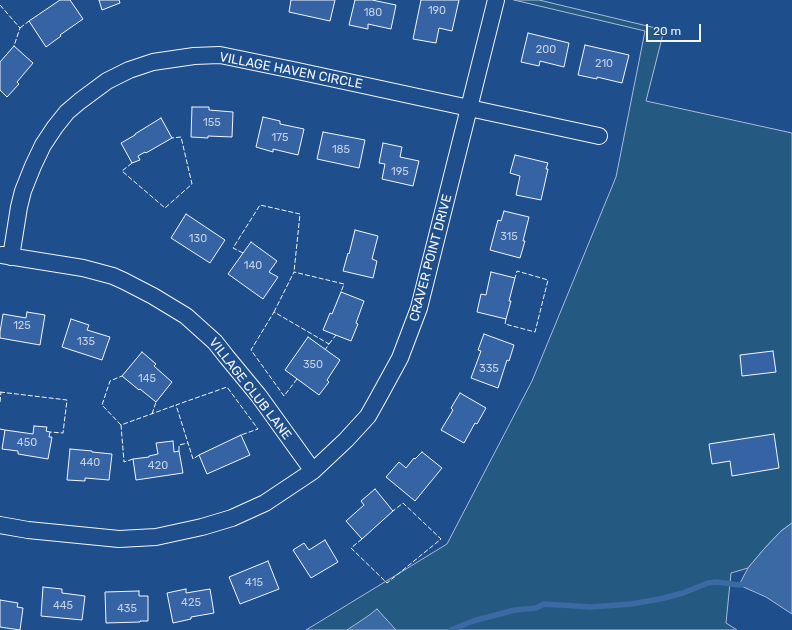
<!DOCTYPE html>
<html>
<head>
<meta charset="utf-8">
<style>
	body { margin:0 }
	#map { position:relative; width:792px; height:630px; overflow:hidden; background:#1f4e8c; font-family:Rubik,sans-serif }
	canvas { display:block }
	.scale { position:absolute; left:646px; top:24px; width:55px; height:18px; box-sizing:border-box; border:2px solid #f2f6ff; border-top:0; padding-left:5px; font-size:12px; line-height:14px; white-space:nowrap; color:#f2f6ff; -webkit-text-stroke:3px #1f4e8c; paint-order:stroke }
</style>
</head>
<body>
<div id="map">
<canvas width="792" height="630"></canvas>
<div class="scale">20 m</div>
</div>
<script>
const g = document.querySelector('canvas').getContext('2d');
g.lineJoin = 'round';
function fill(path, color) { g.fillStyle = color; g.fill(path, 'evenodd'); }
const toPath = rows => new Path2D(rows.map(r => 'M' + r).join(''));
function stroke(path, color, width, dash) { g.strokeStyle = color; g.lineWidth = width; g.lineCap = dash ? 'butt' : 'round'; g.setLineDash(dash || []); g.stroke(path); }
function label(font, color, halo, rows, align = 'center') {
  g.font = font + ' Rubik,sans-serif'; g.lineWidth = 3; g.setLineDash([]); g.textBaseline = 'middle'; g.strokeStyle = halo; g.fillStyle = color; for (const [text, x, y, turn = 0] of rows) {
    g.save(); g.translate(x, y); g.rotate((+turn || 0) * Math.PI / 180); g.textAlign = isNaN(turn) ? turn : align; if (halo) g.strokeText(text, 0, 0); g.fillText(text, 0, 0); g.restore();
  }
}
const green = toPath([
	[514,0,539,0,664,30,646,101,792,133,792,523,781,531,764,549,748,568,731,573,726,623,737,630,306,630,447,544,532,381,616,177,645,31,514,0]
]);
const water = toPath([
	[792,523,792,614,766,597,739,585,748,568,764,549,781,531,792,523],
	[377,609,396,630,347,630,368,616,377,609]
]);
const stream = toPath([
	[451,630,473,621,515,610,536,608,544,604,591,607,631,604,660,599,683,593,708,583,717,582,739,585,745,584]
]);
const building = toPath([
	[60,0,70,0,83,19,60,35,61,36,46,47,29,21,60,0],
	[99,0,119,0,120,3,102,10,99,0],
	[291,0,335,0,330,21,289,12,291,0],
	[355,0,372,0,396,5,391,29,368,24,368,29,349,25,355,0],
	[421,0,459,0,452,31,439,28,436,43,413,39,421,0],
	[528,33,569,43,564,67,540,61,539,66,521,62,528,33],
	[585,45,629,55,622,83,597,77,597,79,578,75,585,45],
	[14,46,33,63,17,82,19,84,7,97,0,90,0,62,14,46],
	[192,107,209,107,209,110,233,112,232,137,208,136,208,138,191,137,192,107],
	[263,117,280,121,280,124,304,129,298,155,273,149,273,152,256,147,263,117],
	[161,118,172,138,146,153,145,152,138,156,140,160,132,163,121,143,135,135,135,134,161,118],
	[323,132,365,140,359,168,317,159,323,132],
	[383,143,402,147,400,157,419,161,413,186,382,179,385,164,379,163,383,143],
	[515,155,548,163,546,169,548,169,541,200,516,195,520,176,510,173,515,155],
	[504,211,529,217,523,241,525,241,520,258,490,250,498,220,501,221,504,211],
	[186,214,225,240,210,263,171,238,186,214],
	[355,230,378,236,372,259,377,261,373,278,343,271,348,253,349,254,355,230],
	[251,242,277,261,269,272,278,277,263,299,228,274,251,242],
	[491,272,515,278,509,301,511,301,506,319,477,312,481,294,486,295,491,272],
	[341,292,364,301,356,323,358,324,351,341,323,330,330,313,332,314,341,292],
	[27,312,45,315,40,345,0,338,0,332,3,314,26,318,27,312],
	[71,319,89,325,87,330,110,337,102,360,62,347,71,319],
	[484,334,514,345,509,361,507,360,498,388,471,378,481,351,478,350,484,334],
	[308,337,340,360,327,380,329,382,319,395,285,370,308,337],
	[773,351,776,372,742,376,740,355,773,351],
	[142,352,156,364,154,366,172,382,156,402,140,389,139,390,122,376,142,352],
	[460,393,486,408,477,424,475,423,464,443,441,430,453,410,451,408,460,393],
	[34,426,47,427,46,431,50,432,49,437,52,437,48,459,18,454,18,451,2,449,5,430,33,434,34,426],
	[774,434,779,468,732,476,730,461,712,464,709,444,774,434],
	[241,435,250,455,207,474,199,455,241,435],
	[173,441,174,452,179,451,183,473,136,480,133,459,149,457,149,456,158,454,156,443,173,441],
	[70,449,92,451,92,452,112,454,109,480,85,478,85,481,67,480,70,449],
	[422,452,442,468,415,501,386,477,399,462,406,468,414,458,415,459,422,452],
	[375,489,393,511,362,539,346,521,364,505,361,501,375,489],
	[325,540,338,562,311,578,293,550,304,543,309,550,325,540],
	[268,561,279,589,240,604,229,577,268,561],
	[43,587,62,589,62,593,85,596,82,620,41,616,43,587],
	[186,589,186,593,210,589,214,613,191,617,191,619,173,623,167,593,186,589],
	[139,591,139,596,148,596,148,621,140,621,140,622,106,623,105,592,139,591],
	[0,600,18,603,17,607,23,608,20,630,0,627,0,600]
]);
const minor = toPath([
	[2,255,83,268,113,276,124,281,153,296,186,316,215,342,226,356,259,396,313,471],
	[11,257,19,207,23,191,33,166,43,145,55,127,67,112,80,101,107,81,129,70,153,62,194,56,220,55,293,70,599,136],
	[0,525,28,530,119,539,156,537,202,527,232,518,265,503,313,471,346,440,368,416,377,400,400,358,419,308,496,0]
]);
const fence = toPath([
	[0,5,20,28,14,46],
	[20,28,29,21],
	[132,163,122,171,165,208,192,184,181,137,172,138],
	[243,253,233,248,260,205,300,214,294,272],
	[274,312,294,272,344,284,341,292],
	[506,319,505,324,535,332,548,280,517,271,515,278],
	[329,344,336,335],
	[297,379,284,396,251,350,274,312,329,344,325,350],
	[0,392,67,400,63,433,50,432],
	[0,402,1,392],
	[152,414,156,402],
	[121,425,102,405,110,381,122,376],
	[0,429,5,430],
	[179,451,179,445,188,443],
	[199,455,193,459,176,405,227,387,258,429,241,435],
	[133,459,124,462,121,425,176,405],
	[362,539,351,548,387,583,441,539,403,503,393,511]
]);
const numberNames = [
	["190",437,11],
	["180",373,13],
	["200",546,50],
	["210",604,64],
	["155",212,123],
	["175",280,138],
	["185",341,150],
	["195",400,172],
	["315",509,237],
	["130",198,239],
	["140",253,266],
	["125",22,326],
	["135",86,342],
	["350",313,365],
	["335",489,369],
	["145",147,379],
	["450",27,443],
	["440",90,463],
	["420",158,466],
	["415",254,583],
	["425",191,603],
	["445",63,606],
	["435",127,609]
];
const streetNames = [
	["VILLAGE HAVEN CIRCLE",291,71,11],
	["CRAVER POINT DRIVE",431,258,-75],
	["VILLAGE CLUB LANE",250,389,52]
];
fill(green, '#245a82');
stroke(green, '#a8bbd7', 1);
fill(water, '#3b69a3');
stroke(water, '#a8bbd7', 1);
stroke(stream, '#3b69a3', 5.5);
fill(building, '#3563a3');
stroke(building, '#f2f6ff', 1);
stroke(minor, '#f2f6ff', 18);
stroke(minor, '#1f4e8c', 16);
stroke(fence, '#f2f6ff', 1, [5, 2]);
label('11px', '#c3d1e8', null, numberNames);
label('13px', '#f2f6ff', '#1f4e8c', streetNames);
</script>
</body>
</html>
